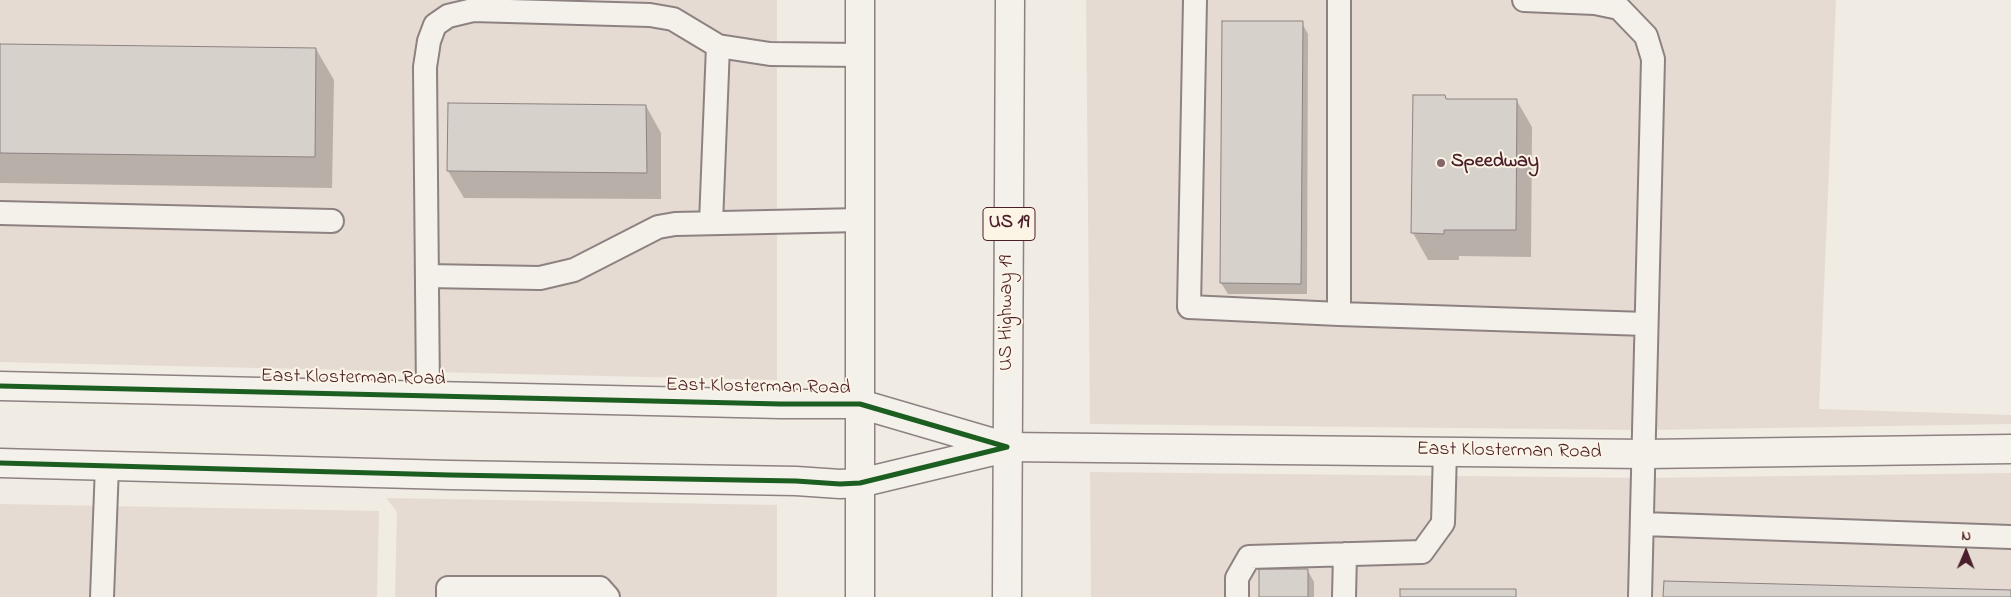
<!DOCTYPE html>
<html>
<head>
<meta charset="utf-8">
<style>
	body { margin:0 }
	#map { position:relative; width:2011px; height:597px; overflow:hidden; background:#f0ebe3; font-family:"Indie Flower",sans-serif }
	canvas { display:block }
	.north { position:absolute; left:1941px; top:527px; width:50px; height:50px; -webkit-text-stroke:4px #fcf5e5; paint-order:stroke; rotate:1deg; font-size:14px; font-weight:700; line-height:20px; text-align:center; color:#4a1f2b }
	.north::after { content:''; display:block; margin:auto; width:18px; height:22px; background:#4a1f2b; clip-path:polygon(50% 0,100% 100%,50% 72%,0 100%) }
</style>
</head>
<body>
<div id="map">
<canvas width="2011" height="597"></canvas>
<div class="north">N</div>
</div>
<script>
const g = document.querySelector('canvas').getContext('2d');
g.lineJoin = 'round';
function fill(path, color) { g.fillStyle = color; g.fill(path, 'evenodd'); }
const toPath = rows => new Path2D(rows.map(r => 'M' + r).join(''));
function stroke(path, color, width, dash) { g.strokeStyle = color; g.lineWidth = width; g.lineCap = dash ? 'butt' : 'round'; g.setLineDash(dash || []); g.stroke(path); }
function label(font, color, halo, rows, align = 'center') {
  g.font = font + ' "Indie Flower",sans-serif'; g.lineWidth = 4; g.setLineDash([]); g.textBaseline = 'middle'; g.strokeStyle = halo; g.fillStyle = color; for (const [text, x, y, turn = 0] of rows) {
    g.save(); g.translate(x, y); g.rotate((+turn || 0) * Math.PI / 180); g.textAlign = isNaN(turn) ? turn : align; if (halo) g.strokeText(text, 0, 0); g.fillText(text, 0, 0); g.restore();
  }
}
const built = toPath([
	[0,0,777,0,777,380,0,362],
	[1086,0,1836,0,1819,409,2011,415,2011,424,1645,430,1090,424],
	[1090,472,1645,478,2011,473,2011,597,1091,597],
	[386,498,777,505,777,597,395,597,397,512],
	[0,504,379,511,377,597,0,597]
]);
const shadow = toPath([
	[1302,23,1308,34,1307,294,1228,294,1221,283],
	[0,45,316,49,334,80,332,188,0,183],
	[1446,100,1517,101,1532,127,1531,257,1459,256,1459,260,1428,260,1413,233],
	[449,105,646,106,661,133,661,199,464,198,448,171],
	[1308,571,1314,582,1314,597,1261,597]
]);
const building = toPath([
	[1222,21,1303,21,1301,284,1220,283,1222,21],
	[0,44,316,48,315,157,0,153,0,44],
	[1413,95,1445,95,1446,99,1517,99,1516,230,1444,230,1444,234,1411,233,1413,95],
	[448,103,646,105,647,173,447,171,448,103],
	[1259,569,1308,569,1308,597,1259,597,1259,569],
	[1664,581,2011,590,2011,597,1663,597,1664,581],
	[1400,589,1516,589,1516,597,1400,597,1400,589]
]);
const lane = toPath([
	[1195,0,1189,307,1339,314,1339,0],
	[1524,0,1595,3,1619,8,1646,36,1653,59,1640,597],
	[0,213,332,221],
	[711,223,718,46],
	[427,276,540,278,574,270,658,227,675,224,860,220],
	[1339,314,1646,324],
	[428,395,425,67,429,41,435,25,448,16,473,10,650,15,673,19,718,46,770,54,860,55],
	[1643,524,2011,537],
	[102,597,107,466],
	[448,597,448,588,600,588,608,597],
	[1237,597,1237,578,1249,557,1422,552,1443,523,1445,451],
	[1344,597,1345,554]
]);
const street = toPath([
	[1007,447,1645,454,2011,449]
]);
const secondary = toPath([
	[0,386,781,404,860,404,1007,447],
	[0,463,450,475,796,481,840,484,860,483,1006,448]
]);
const highway = toPath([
	[860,597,860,0],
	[1007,597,1010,0]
]);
const cycleway = toPath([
	[0,386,781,404,860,404,1007,447],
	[0,463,450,475,796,481,840,484,860,483,1007,447]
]);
const markers = [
	[1441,163,5,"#84666b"]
];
const shields = [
	[1009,224,52]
];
const shieldNames = [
	["US 19",1009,224]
];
const poiNames = [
	["Speedway",1451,163]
];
const streetNames = [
	["US Highway 19",1008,313,-90],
	["East Klosterman Road",353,379,1],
	["East Klosterman Road",758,388,1],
	["East Klosterman Road",1509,452,1]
];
fill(built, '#e6dbd2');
fill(shadow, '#0003');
fill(building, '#d7d1cc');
stroke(building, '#8d8281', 1);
stroke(lane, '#8d8281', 26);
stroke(street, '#8d8281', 31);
stroke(secondary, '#8d8281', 31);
stroke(highway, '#8d8281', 31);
stroke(lane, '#f4f1eb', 22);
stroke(street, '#f4f1eb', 28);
stroke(secondary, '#f4f1eb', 28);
stroke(highway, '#f4f1eb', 28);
stroke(cycleway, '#1b5e20', 5);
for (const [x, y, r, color] of markers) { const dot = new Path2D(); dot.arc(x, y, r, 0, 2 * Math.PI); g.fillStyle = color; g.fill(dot); stroke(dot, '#fcf5e5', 2); }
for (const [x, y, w] of shields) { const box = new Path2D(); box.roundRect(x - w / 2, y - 16.5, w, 33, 4); g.fillStyle = '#fcf5e5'; g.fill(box); stroke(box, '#4a1f2b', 1); }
label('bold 19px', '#4a1f2b', null, shieldNames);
label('bold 20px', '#4a1f2b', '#fcf5e5', poiNames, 'left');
label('20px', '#4a1f2b', '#fcf5e5', streetNames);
</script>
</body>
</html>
